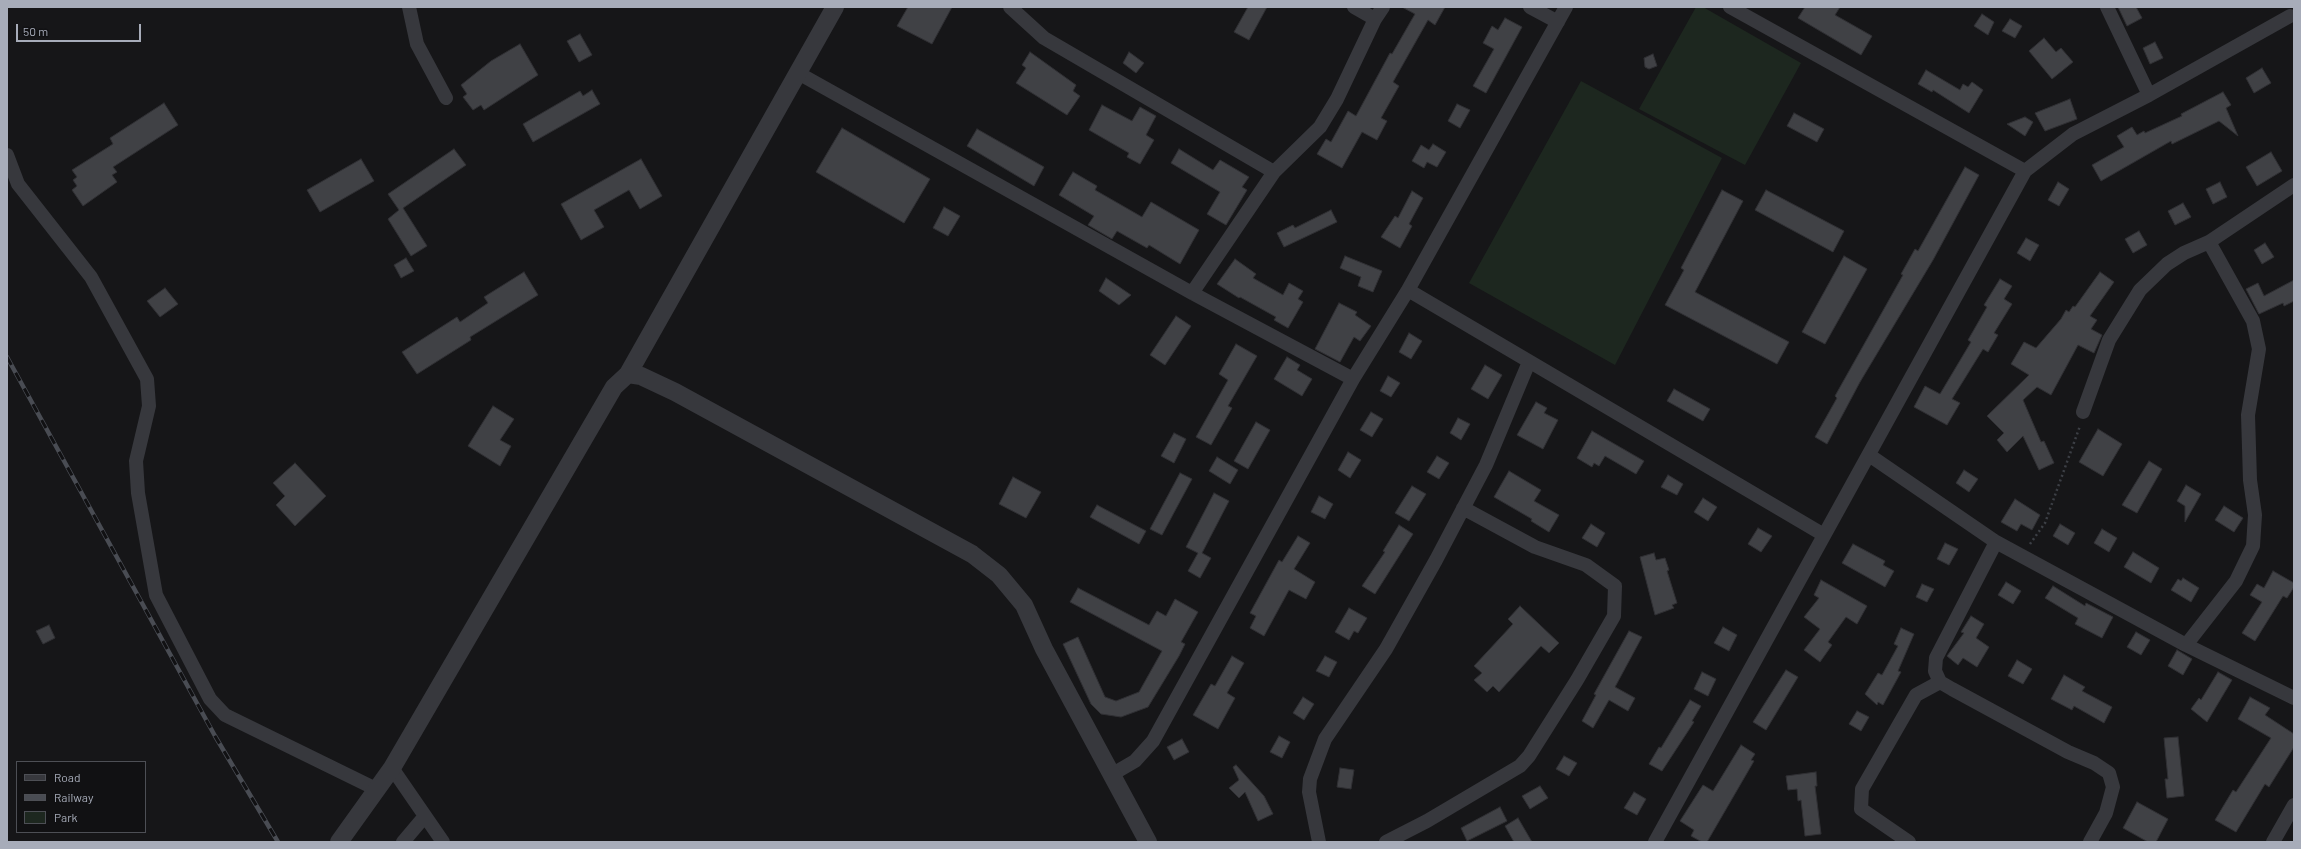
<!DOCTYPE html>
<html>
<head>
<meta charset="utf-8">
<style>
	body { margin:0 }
	#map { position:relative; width:2301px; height:849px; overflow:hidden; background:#161618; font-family:Barlow,sans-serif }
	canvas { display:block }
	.frame { position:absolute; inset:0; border:8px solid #a7acb9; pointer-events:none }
	.legend { position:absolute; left:16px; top:761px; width:130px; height:72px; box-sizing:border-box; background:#111113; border:1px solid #4d4f55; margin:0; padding:5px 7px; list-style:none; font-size:12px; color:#a7acb9 }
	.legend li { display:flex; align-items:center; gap:8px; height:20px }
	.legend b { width:20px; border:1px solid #4d4f55 }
	.scale { position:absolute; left:16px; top:24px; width:125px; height:18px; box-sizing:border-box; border:2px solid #a7acb9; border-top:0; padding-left:5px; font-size:12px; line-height:14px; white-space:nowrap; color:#a7acb9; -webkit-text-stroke:3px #111113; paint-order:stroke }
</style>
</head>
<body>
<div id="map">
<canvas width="2301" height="849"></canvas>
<div class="frame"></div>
<ul class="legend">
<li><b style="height:5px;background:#37383d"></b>Road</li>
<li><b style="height:5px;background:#494c53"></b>Railway</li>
<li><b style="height:11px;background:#1d271f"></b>Park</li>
</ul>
<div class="scale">50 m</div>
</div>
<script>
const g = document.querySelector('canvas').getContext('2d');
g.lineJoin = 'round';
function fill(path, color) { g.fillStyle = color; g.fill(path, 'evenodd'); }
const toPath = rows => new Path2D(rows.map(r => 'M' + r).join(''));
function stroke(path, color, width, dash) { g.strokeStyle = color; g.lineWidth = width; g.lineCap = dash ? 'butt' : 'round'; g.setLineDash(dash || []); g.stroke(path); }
const green = toPath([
	[1696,7,1703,7,1801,63,1745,165,1639,109],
	[1581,81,1722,158,1615,365,1469,283]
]);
const building = toPath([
	[908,7,952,7,932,44,897,26,908,7],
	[1248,7,1267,7,1249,40,1234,32,1248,7],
	[1402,7,1445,7,1435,25,1428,20,1393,82,1399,86,1381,118,1387,121,1377,140,1362,132,1342,168,1317,154,1326,139,1331,142,1348,111,1356,116,1390,53,1392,54,1415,14,1402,7],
	[1805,7,1840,7,1835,15,1872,36,1861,55,1798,18,1805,7],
	[2118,7,2136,7,2142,18,2127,26,2118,7],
	[1982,14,1994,22,1988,35,1974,26,1982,14],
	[1505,18,1522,27,1486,93,1473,86,1494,49,1483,43,1492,26,1498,30,1505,18],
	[2010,19,2022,26,2015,38,2002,31,2010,19],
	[580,34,592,55,579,62,567,41,580,34],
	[2044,38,2056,52,2061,48,2073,62,2052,79,2029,51,2044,38],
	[2155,42,2163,58,2150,64,2143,48,2155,42],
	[520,44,538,75,484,110,481,105,473,110,463,97,467,94,461,85,491,61,520,44],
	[1030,52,1076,85,1073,91,1080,96,1067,115,1016,83,1026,68,1022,65,1030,52],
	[1129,52,1144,63,1136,73,1123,63,1129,52],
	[1653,54,1657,66,1649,69,1645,67,1644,58,1653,54],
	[2262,68,2271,83,2254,93,2246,78,2262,68],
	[1926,70,1960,90,1963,84,1968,87,1972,82,1983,90,1969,113,1933,90,1932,92,1918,84,1926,70],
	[592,90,600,104,533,142,523,124,580,91,583,96,592,90],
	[2223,92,2231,105,2226,108,2238,136,2219,121,2172,144,2171,141,2101,181,2092,165,2124,147,2117,136,2132,127,2137,135,2144,131,2145,133,2182,116,2181,114,2223,92],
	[2070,99,2077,119,2045,131,2035,113,2070,99],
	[164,103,178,125,113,167,117,172,112,175,117,182,83,206,72,190,77,186,73,180,77,177,72,170,113,144,110,138,164,103],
	[1457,104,1470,110,1460,128,1448,121,1457,104],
	[1102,105,1132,121,1140,107,1156,116,1146,135,1154,140,1140,164,1127,157,1129,153,1089,130,1102,105],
	[1794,113,1824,129,1817,142,1787,126,1794,113],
	[2025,117,2033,122,2025,136,2007,124,2025,117],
	[842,128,930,179,904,223,816,172,842,128],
	[977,129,1044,167,1034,186,967,146,977,129],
	[1433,144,1446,152,1437,167,1427,162,1424,168,1412,161,1421,145,1429,150,1433,144],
	[454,149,466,165,403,208,427,246,411,256,388,219,399,210,388,194,454,149],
	[1179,149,1213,170,1220,160,1249,177,1242,187,1247,190,1226,225,1207,214,1220,192,1171,163,1179,149],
	[2271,152,2282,171,2257,186,2246,167,2271,152],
	[361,159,374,181,320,212,307,190,361,159],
	[641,159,662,196,640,209,629,190,594,210,604,227,581,240,561,204,641,159],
	[1965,167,1979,175,1933,260,1860,382,1827,444,1815,437,1837,398,1835,396,1903,275,1901,274,1915,249,1918,251,1965,167],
	[1073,172,1097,186,1095,190,1142,217,1151,202,1199,230,1180,264,1149,245,1147,248,1117,231,1112,239,1088,225,1094,216,1059,195,1073,172],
	[2058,182,2069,189,2059,206,2048,200,2058,182],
	[2220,182,2227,197,2213,204,2206,189,2220,182],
	[1722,190,1743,201,1695,292,1789,342,1777,364,1665,305,1684,270,1681,268,1722,190],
	[1766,190,1844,231,1833,252,1755,210,1766,190],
	[1412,191,1423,198,1409,224,1412,226,1400,248,1381,237,1395,216,1398,218,1412,191],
	[2183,203,2191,217,2175,225,2168,211,2183,203],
	[944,207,960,216,948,236,933,228,944,207],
	[1331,210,1337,222,1284,247,1277,233,1293,225,1295,228,1331,210],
	[2139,231,2147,245,2133,253,2125,239,2139,231],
	[2026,238,2039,245,2030,261,2017,253,2026,238],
	[2265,243,2274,257,2262,264,2254,250,2265,243],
	[1345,256,1382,271,1373,292,1358,286,1361,277,1340,268,1345,256],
	[1844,256,1867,269,1825,344,1802,332,1844,256],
	[406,258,414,271,401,278,394,265,406,258],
	[1235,259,1256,274,1253,278,1283,295,1289,283,1303,291,1298,299,1303,302,1288,328,1274,320,1276,317,1240,297,1239,298,1217,284,1235,259],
	[524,272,538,295,470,337,471,340,417,374,402,352,457,317,460,322,488,303,484,297,524,272],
	[2100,272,2114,282,2090,316,2097,320,2091,329,2102,335,2094,353,2078,345,2051,395,2037,387,2023,400,2041,442,2044,441,2054,463,2039,470,2023,436,2007,452,1997,440,2004,433,1987,416,2029,375,2011,364,2024,342,2036,348,2061,319,2066,310,2069,312,2073,306,2075,307,2100,272],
	[1106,278,1131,295,1119,305,1099,291,1106,278],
	[2000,279,2012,286,2004,299,2012,304,1994,333,1998,335,1988,352,1983,349,1952,399,1960,403,1947,425,1914,407,1925,386,1940,394,1971,342,1968,340,1987,307,1984,305,2000,279],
	[2294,280,2294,301,2284,306,2283,303,2259,314,2246,289,2258,283,2264,296,2294,280],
	[165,288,178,304,160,317,147,301,165,288],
	[1339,303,1357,312,1355,315,1371,326,1360,341,1354,337,1340,362,1315,349,1339,303],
	[1176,316,1191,326,1165,365,1150,355,1176,316],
	[1409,333,1422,341,1411,359,1399,352,1409,333],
	[1236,344,1257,356,1228,406,1232,408,1211,445,1196,437,1228,380,1219,374,1236,344],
	[1287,357,1300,365,1297,370,1312,379,1302,396,1274,379,1287,357],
	[1485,365,1502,375,1488,399,1471,389,1485,365],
	[1388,376,1400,383,1391,397,1380,391,1388,376],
	[1674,389,1710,409,1703,421,1667,401,1674,389],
	[1536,402,1547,408,1544,413,1558,420,1543,449,1517,435,1536,402],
	[493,406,514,419,500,440,511,446,500,466,468,446,493,406],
	[1371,412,1383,419,1372,437,1360,430,1371,412],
	[1458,418,1470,424,1461,440,1450,433,1458,418],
	[1256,422,1270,430,1248,469,1234,461,1256,422],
	[2098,429,2122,444,2103,476,2079,462,2098,429],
	[1592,431,1644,461,1636,474,1605,456,1599,466,1594,463,1592,467,1577,458,1592,431],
	[1174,433,1186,439,1174,463,1161,456,1174,433],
	[1348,452,1361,460,1350,478,1338,470,1348,452],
	[1437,456,1449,463,1439,479,1427,472,1437,456],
	[1217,457,1238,470,1230,484,1209,471,1217,457],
	[2149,461,2162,469,2137,513,2122,505,2149,461],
	[295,463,326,496,295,526,276,505,285,496,273,483,295,463],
	[1964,470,1978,479,1969,492,1956,483,1964,470],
	[1509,471,1541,490,1534,501,1559,515,1549,532,1531,521,1532,519,1494,497,1509,471],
	[1180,473,1192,479,1162,535,1150,529,1180,473],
	[1668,475,1683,484,1677,495,1661,487,1668,475],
	[1013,477,1041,492,1026,518,999,504,1013,477],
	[2186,485,2201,494,2185,522,2185,506,2177,501,2186,485],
	[1412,486,1426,494,1409,521,1395,513,1412,486],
	[1214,493,1229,501,1202,553,1211,558,1200,578,1188,571,1198,553,1186,547,1214,493],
	[1319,496,1333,504,1325,519,1311,512,1319,496],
	[1703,498,1717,507,1708,521,1694,512,1703,498],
	[2015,499,2040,515,2032,530,2021,524,2017,531,2001,522,2015,499],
	[1097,505,1146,531,1139,544,1090,517,1097,505],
	[2224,506,2243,518,2234,532,2215,520,2224,506],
	[1591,524,1605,533,1597,547,1582,538,1591,524],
	[2060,524,2075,533,2068,545,2053,536,2060,524],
	[1399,525,1413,534,1375,594,1362,586,1385,552,1383,551,1399,525],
	[1758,528,1772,536,1761,552,1748,544,1758,528],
	[2102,529,2117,538,2109,552,2094,543,2102,529],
	[1298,536,1310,543,1294,569,1315,582,1306,599,1289,590,1264,636,1250,628,1256,616,1250,613,1279,560,1282,562,1298,536],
	[1945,543,1958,549,1949,565,1937,559,1945,543],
	[1853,544,1885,561,1883,565,1894,571,1885,587,1842,563,1853,544],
	[2133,552,2159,568,2151,583,2124,567,2133,552],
	[1654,553,1656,560,1665,558,1669,570,1667,571,1677,603,1672,605,1674,608,1655,615,1640,557,1654,553],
	[2273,571,2294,583,2294,587,2287,598,2283,596,2255,641,2242,633,2262,602,2250,595,2257,584,2264,588,2273,571],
	[2183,578,2199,588,2191,602,2171,590,2178,579,2181,581,2183,578],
	[1821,580,1867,606,1857,624,1846,617,1828,642,1832,645,1820,662,1804,650,1820,629,1804,617,1819,598,1814,595,1821,580],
	[2006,582,2021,591,2013,604,1998,595,2006,582],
	[1922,584,1934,589,1927,602,1916,597,1922,584],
	[2053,586,2085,606,2086,603,2113,617,2102,638,2075,624,2078,618,2045,598,2053,586],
	[1078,588,1149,625,1157,611,1166,616,1175,599,1198,612,1181,642,1185,644,1179,656,1148,707,1121,717,1101,714,1091,704,1063,644,1078,637,1105,697,1116,701,1139,692,1162,651,1070,602,1078,588],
	[1520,606,1559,643,1549,653,1541,646,1499,692,1493,686,1487,692,1474,680,1482,673,1474,666,1513,624,1508,619,1520,606],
	[1349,608,1367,618,1358,633,1354,631,1349,640,1335,632,1349,608],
	[1971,616,1984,624,1976,638,1989,647,1977,667,1963,658,1958,665,1947,656,1964,633,1961,632,1971,616],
	[49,625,55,638,43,644,36,631,49,625],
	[1723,627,1737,635,1729,651,1714,643,1723,627],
	[1901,628,1914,634,1898,671,1901,672,1883,705,1878,702,1877,705,1865,694,1878,673,1882,675,1898,646,1894,644,1901,628],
	[1629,631,1642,637,1615,687,1635,698,1628,711,1609,700,1593,728,1582,721,1596,695,1594,694,1629,631],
	[2136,632,2150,640,2141,655,2127,647,2136,632],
	[2177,650,2192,659,2183,675,2168,666,2177,650],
	[1232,656,1244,663,1227,693,1235,698,1218,729,1193,715,1211,684,1215,686,1232,656],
	[1325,656,1337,662,1329,677,1316,671,1325,656],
	[2017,660,2032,669,2023,684,2008,676,2017,660],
	[1786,670,1798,677,1766,730,1753,722,1786,670],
	[1702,672,1716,679,1708,696,1694,689,1702,672],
	[2218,672,2232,680,2207,722,2191,709,2199,698,2201,700,2218,672],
	[2064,675,2085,687,2082,691,2112,707,2104,723,2074,706,2072,710,2051,699,2064,675],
	[1303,697,1314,704,1304,720,1293,713,1303,697],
	[2250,697,2270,708,2265,715,2294,734,2294,747,2269,787,2265,784,2236,832,2215,820,2233,790,2236,792,2271,738,2238,719,2250,697],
	[1690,700,1701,706,1692,721,1694,722,1662,771,1649,764,1659,747,1661,748,1690,700],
	[1857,711,1869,717,1861,731,1849,724,1857,711],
	[1279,736,1290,742,1282,758,1270,752,1279,736],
	[2178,737,2184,796,2167,798,2165,779,2168,779,2164,738,2178,737],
	[1182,739,1189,752,1174,760,1167,747,1182,739],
	[1741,745,1755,754,1751,760,1754,761,1707,842,1702,842,1691,836,1694,830,1680,821,1703,785,1713,791,1741,745],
	[1564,756,1577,763,1569,776,1556,769,1564,756],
	[1236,765,1264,796,1273,814,1258,821,1245,792,1239,798,1229,788,1239,780,1233,767,1236,765],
	[1340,768,1354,770,1351,789,1337,787,1340,768],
	[1816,772,1817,786,1815,786,1821,834,1805,836,1801,800,1798,801,1797,789,1788,790,1786,776,1816,772],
	[1540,786,1548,798,1530,809,1522,796,1540,786],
	[1634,792,1646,799,1637,815,1624,808,1634,792],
	[2137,802,2168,819,2156,842,2148,842,2123,828,2137,802],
	[1500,807,1507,821,1467,841,1461,828,1500,807],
	[1518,818,1532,842,1514,842,1505,826,1518,818]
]);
const path = toPath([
	[2030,544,2045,523,2080,426]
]);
const minor = toPath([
	[409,7,417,44,446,98],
	[1010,7,1044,38,1274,172],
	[1354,7,1375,19],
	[1530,7,1558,22],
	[1730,7,2025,171],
	[2107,7,2149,95],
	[798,73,1192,293,1353,379],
	[7,155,18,184,91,277,147,379,149,406,136,461,138,493,156,595,210,699,225,715,378,790],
	[1408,290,1824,535],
	[1192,293,1274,172,1320,127,1337,99,1375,19,1383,7],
	[2083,412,2109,340,2140,290,2167,264,2184,253,2209,242,2294,185],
	[1869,455,1996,542,2186,645,2294,698],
	[1996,542,1936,658,1935,671,1940,682,1952,689,2068,752,2094,763,2109,773,2113,787,2106,813,2090,842],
	[2186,645,2236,581,2253,546,2255,515,2250,480,2248,415,2259,349,2253,321,2209,242],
	[392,768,443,842],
	[1111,775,1135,761,1153,741,1353,379,1408,290,1566,7],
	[403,842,425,816],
	[1319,842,1309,792,1310,779,1325,739,1386,649,1436,560,1486,465,1529,362],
	[1386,842,1427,821,1520,766,1529,756,1577,680,1614,616,1615,586,1586,565,1535,547,1463,508],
	[1655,842,2025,171,2073,134,2149,95,2290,16],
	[1909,842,1861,809,1862,789,1916,695,1940,682],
	[2273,842,2294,805]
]);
const tertiary = toPath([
	[628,374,835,7],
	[339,842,392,768,614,387,628,374,641,376,675,392,972,554,999,575,1024,605,1044,649,1148,842]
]);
const rail = toPath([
	[7,357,215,736,278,842]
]);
fill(green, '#1d271f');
fill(building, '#404145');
stroke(building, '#303034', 1);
stroke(path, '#3c3f45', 2.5, [2, 3]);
stroke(minor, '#37383d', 14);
stroke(tertiary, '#37383d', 18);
stroke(rail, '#494c53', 4.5);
stroke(rail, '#111113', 3, [9]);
</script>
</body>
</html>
